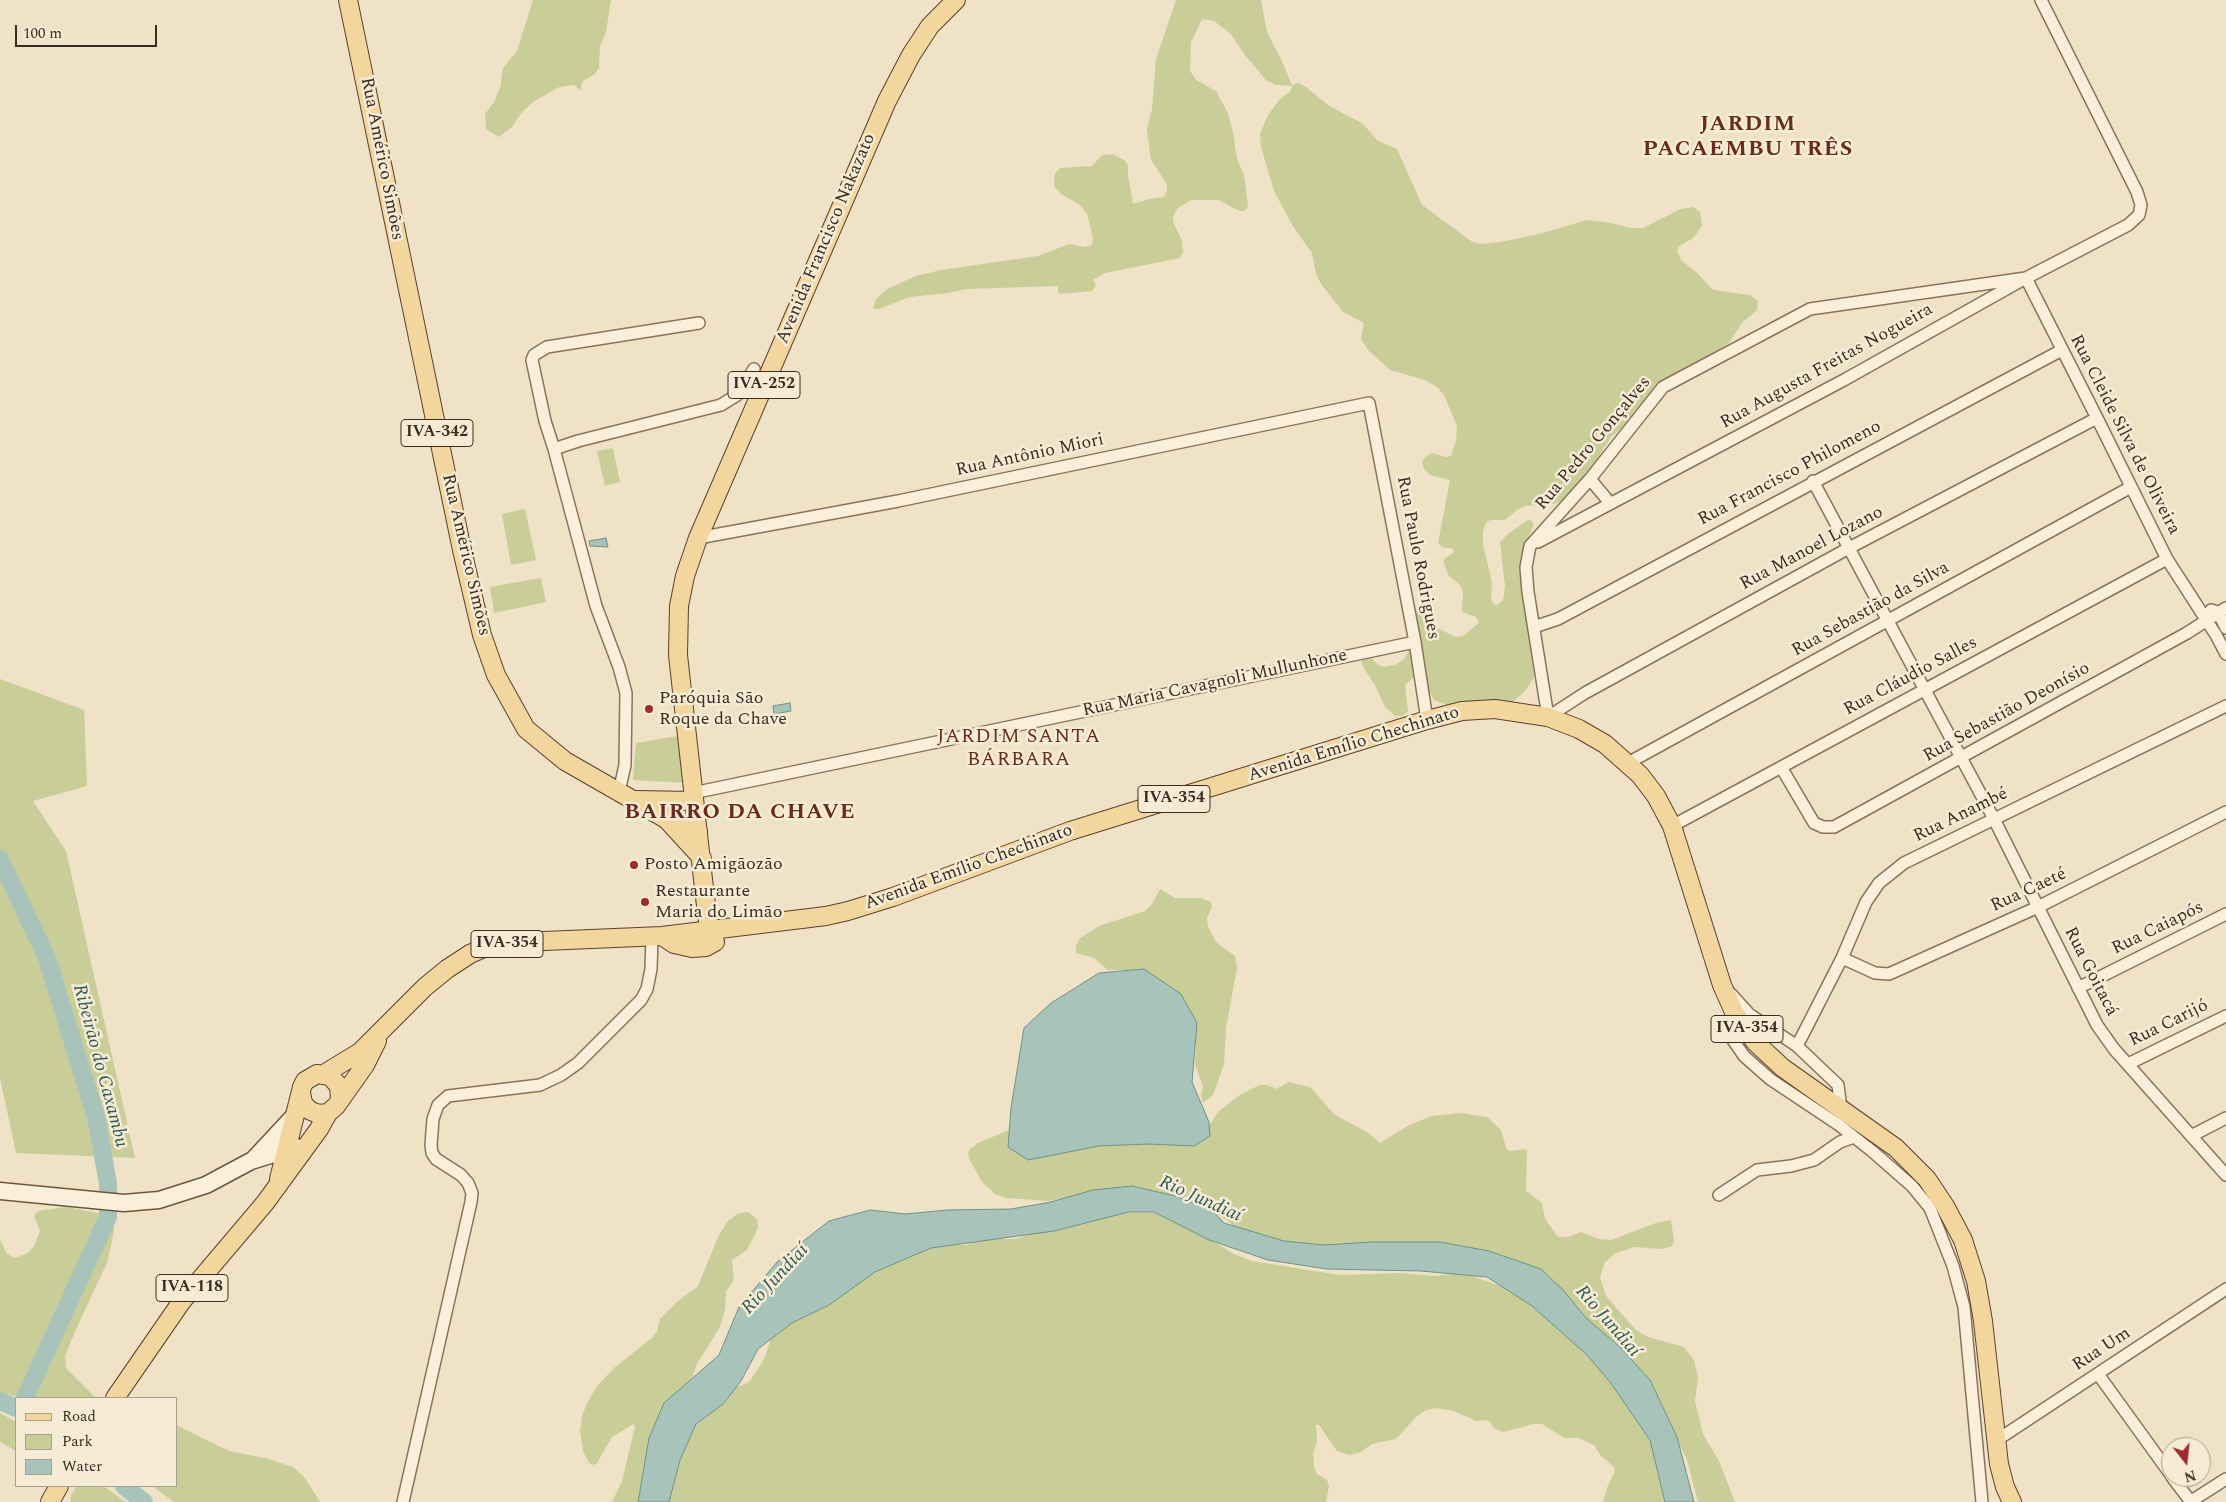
<!DOCTYPE html>
<html>
<head>
<meta charset="utf-8">
<style>
	body { margin:0 }
	#map { position:relative; width:2226px; height:1502px; overflow:hidden; background:#efe2c6; font-family:Spectral,serif }
	canvas { display:block }
	.legend { position:absolute; left:15px; top:1397px; width:162px; height:90px; box-sizing:border-box; background:#f6ecd6; border:1px solid #ab9f8d; margin:0; padding:6px 9px; list-style:none; font-size:15px; color:#3b2c1f }
	.legend li { display:flex; align-items:center; gap:10px; height:25px }
	.legend b { width:25px; border:1px solid #ab9f8d }
	.north { position:absolute; left:2161px; top:1437px; width:50px; height:50px; box-sizing:border-box; background:#f6ecd6; border:1px solid #ab9f8d; border-radius:50%; rotate:164deg; font-size:14px; font-weight:700; line-height:20px; text-align:center; color:#3b2c1f }
	.north::after { content:''; display:block; margin:auto; width:18px; height:22px; background:#9c2a2e; clip-path:polygon(50% 0,100% 100%,50% 72%,0 100%) }
	.scale { position:absolute; left:15px; top:25px; width:142px; height:22px; box-sizing:border-box; border:2px solid #3b2c1f; border-top:0; padding-left:6px; font-size:15px; line-height:18px; white-space:nowrap; color:#3b2c1f; -webkit-text-stroke:4px #f6ecd6; paint-order:stroke }
</style>
</head>
<body>
<div id="map">
<canvas width="2226" height="1502"></canvas>
<ul class="legend">
<li><b style="height:6px;background:#f3d59e"></b>Road</li>
<li><b style="height:14px;background:#c9ce99"></b>Park</li>
<li><b style="height:14px;background:#a7c3ba"></b>Water</li>
</ul>
<div class="north">N</div>
<div class="scale">100 m</div>
</div>
<script>
const g = document.querySelector('canvas').getContext('2d');
g.lineJoin = 'round';
function fill(path, color) { g.fillStyle = color; g.fill(path, 'evenodd'); }
const toPath = rows => new Path2D(rows.map(r => 'M' + r).join(''));
function stroke(path, color, width, dash) { g.strokeStyle = color; g.lineWidth = width; g.lineCap = dash ? 'butt' : 'round'; g.setLineDash(dash || []); g.stroke(path); }
function label(font, color, halo, rows, align = 'center') {
  g.font = font + ' Spectral,serif'; g.lineWidth = 5; g.setLineDash([]); g.textBaseline = 'middle'; g.strokeStyle = halo; g.fillStyle = color; for (const [text, x, y, turn = 0] of rows) {
    g.save(); g.translate(x, y); g.rotate((+turn || 0) * Math.PI / 180); g.textAlign = isNaN(turn) ? turn : align; if (halo) g.strokeText(text, 0, 0); g.fillText(text, 0, 0); g.restore();
  }
}
const green = toPath([
	[533,0,611,0,606,32,600,47,599,68,594,75,583,81,581,85,582,91,574,85,559,87,533,102,522,112,512,127,499,137,486,129,485,114,494,102,500,88,503,68,517,51],
	[1176,0,1261,0,1267,32,1281,59,1292,85,1298,83,1306,87,1329,106,1362,123,1378,141,1397,149,1422,205,1471,241,1481,244,1500,242,1539,234,1587,220,1611,223,1631,228,1643,228,1681,209,1693,207,1700,212,1702,226,1693,238,1678,247,1677,251,1682,261,1696,272,1713,290,1750,295,1758,301,1757,310,1742,323,1729,343,1675,378,1635,419,1612,436,1603,449,1594,468,1561,501,1554,504,1525,506,1517,510,1505,520,1490,520,1486,523,1483,532,1483,545,1492,582,1491,600,1496,606,1503,600,1505,586,1500,542,1509,533,1528,520,1531,520,1534,524,1525,545,1541,653,1534,678,1524,692,1510,704,1450,706,1434,700,1421,678,1416,675,1405,685,1408,712,1402,716,1395,716,1385,707,1375,685,1363,667,1361,658,1368,654,1378,665,1385,667,1395,665,1403,660,1412,646,1414,611,1417,609,1428,623,1455,637,1463,636,1479,623,1476,617,1462,612,1463,592,1460,585,1449,576,1444,564,1444,559,1453,553,1454,549,1442,547,1438,543,1450,480,1430,475,1424,469,1422,462,1425,457,1432,453,1446,457,1451,456,1456,441,1457,426,1444,395,1437,387,1425,380,1390,370,1368,350,1361,339,1364,323,1343,312,1321,284,1316,274,1312,253,1294,228,1274,191,1261,147,1260,134,1268,115,1280,99,1291,91,1292,86,1276,85,1266,80,1245,55,1230,33,1214,21,1202,19,1191,42,1190,71,1196,80,1216,91,1228,113,1233,132,1237,159,1244,175,1248,207,1244,211,1239,211,1219,200,1191,200,1178,208,1173,217,1174,224,1182,241,1183,252,1180,258,1105,273,1093,280,1096,285,1092,291,1060,294,1058,292,1058,286,966,289,949,293,909,297,879,309,873,309,876,299,887,289,916,276,941,270,1038,256,1069,244,1084,247,1092,245,1093,238,1087,214,1080,205,1061,194,1054,186,1055,174,1060,168,1092,166,1102,155,1113,154,1124,160,1128,165,1128,175,1133,204,1149,199,1164,197,1167,190,1167,184,1151,160,1147,129,1152,109,1156,59],
	[613,448,620,482,605,486,597,451],
	[525,509,536,560,511,565,502,514],
	[541,578,546,602,494,613,490,587],
	[0,679,84,710,87,786,33,801,66,851,135,1158,16,1153,0,1078],
	[683,735,684,783,633,780,636,743],
	[1160,889,1175,898,1201,898,1211,902,1212,907,1207,918,1208,927,1217,943,1235,956,1237,968,1226,1028,1224,1064,1213,1095,1203,1103,1201,1094,1203,1087,1195,1064,1196,1047,1192,1028,1144,973,1131,970,1108,970,1094,958,1076,953,1076,946,1080,938,1099,926,1145,911,1152,904],
	[1288,1082,1310,1087,1335,1115,1367,1132,1380,1143,1409,1125,1432,1116,1460,1113,1487,1117,1501,1130,1507,1150,1512,1151,1524,1149,1527,1151,1526,1191,1542,1203,1545,1219,1558,1237,1568,1237,1581,1232,1599,1239,1611,1240,1656,1223,1671,1220,1674,1241,1672,1246,1662,1249,1634,1247,1616,1253,1605,1262,1600,1277,1606,1296,1636,1330,1648,1337,1684,1347,1694,1360,1698,1377,1695,1401,1703,1434,1719,1461,1735,1502,1698,1502,1687,1460,1666,1415,1652,1389,1550,1285,1251,1242,1228,1221,1205,1207,1181,1197,1161,1193,1127,1191,1047,1201,1007,1198,995,1194,982,1182,969,1159,968,1153,970,1149,978,1143,1012,1129,1201,1139,1218,1112,1241,1094,1260,1085,1267,1085,1277,1089],
	[67,1207,103,1214,113,1221,114,1231,107,1263,77,1327,65,1356,66,1368,96,1398,21,1398,0,1392,0,1240,7,1254,15,1258,28,1253,34,1246,40,1231,34,1216,38,1211],
	[748,1212,757,1219,758,1228,747,1250,732,1260,734,1280,726,1291,725,1309,720,1327,697,1364,647,1502,612,1502,622,1481,635,1427,634,1424,612,1437,597,1463,593,1465,589,1463,583,1451,580,1432,582,1416,587,1403,598,1385,614,1368,652,1338,657,1331,660,1319,678,1301,698,1286,718,1237,727,1222,737,1214],
	[1129,1213,1156,1213,1174,1218,1234,1254,1252,1261,1340,1275,1400,1273,1434,1276,1462,1273,1507,1288,1569,1330,1638,1406,1680,1502,1603,1502,1608,1485,1615,1471,1614,1467,1601,1456,1594,1445,1578,1438,1564,1438,1542,1424,1533,1424,1504,1432,1495,1429,1488,1420,1476,1421,1454,1411,1435,1408,1426,1410,1416,1417,1396,1439,1372,1444,1359,1453,1349,1455,1337,1451,1319,1425,1316,1425,1317,1442,1313,1453,1314,1467,1317,1474,1327,1480,1329,1486,1326,1502,665,1502,670,1473,693,1428,710,1412,725,1389,743,1385,750,1381,764,1359,771,1339,868,1263,939,1244,966,1245,982,1239,1016,1239,1041,1230],
	[0,1413,16,1422,16,1451,0,1442],
	[176,1425,229,1451,265,1458,293,1467,305,1478,320,1502,174,1502,152,1486,176,1486],
	[81,1486,103,1486,126,1502,70,1502,71,1495,76,1487]
]);
const water = toPath([
	[606,538,608,547,590,546,589,541,606,538],
	[790,703,791,711,774,714,773,706,790,703],
	[1144,969,1181,994,1197,1023,1192,1082,1209,1122,1210,1136,1194,1146,1149,1144,1099,1146,1028,1160,1008,1147,1011,1108,1024,1028,1051,1003,1099,973,1144,969],
	[1132,1186,1175,1196,1213,1211,1224,1223,1284,1241,1324,1245,1372,1242,1440,1242,1489,1251,1541,1269,1563,1290,1586,1318,1620,1347,1650,1380,1677,1437,1694,1502,1665,1502,1650,1440,1610,1382,1587,1355,1532,1306,1487,1277,1421,1271,1327,1269,1268,1260,1209,1240,1154,1212,1129,1212,1054,1231,931,1248,875,1272,829,1305,792,1323,758,1349,741,1381,723,1404,696,1424,680,1460,669,1502,638,1502,649,1438,664,1403,719,1355,739,1307,778,1261,829,1221,870,1210,906,1214,947,1210,1011,1209,1051,1202,1093,1190,1132,1186]
]);
const river = toPath([
	[0,859,47,958,97,1121,108,1184,108,1217,25,1398],
	[0,1401,16,1408],
	[124,1486,144,1502]
]);
const street = toPath([
	[2097,418,1849,548,1585,693,1548,717,1528,592,1526,567,1530,546,1590,479,1663,387,1810,309,2026,278,2097,418,2167,559,2216,635,2226,654],
	[554,449,545,421,532,360,534,355,547,347,699,323],
	[1590,479,1610,503],
	[1813,481,1994,819,2097,1025,2114,1049,2226,1175],
	[698,538,898,501,1369,403,1415,642,1427,720],
	[1538,542,1844,380,2026,278,2128,225,2139,215,2141,205,2137,192,2041,0],
	[2211,610,2218,612,2226,628],
	[1534,627,1558,619,2062,350],
	[1628,763,2131,487],
	[1781,767,1814,823,1823,827,1834,827,2187,633,2226,608],
	[619,792,625,765,626,693,619,667,596,606,554,449,578,441,721,405,737,395,754,369],
	[693,793,1415,642],
	[1672,826,2167,559],
	[1842,958,1875,973,1889,974,2038,907,2226,812],
	[2078,988,2226,914],
	[1731,994,1749,1014,1797,1046,1838,1085,1841,1109],
	[1741,1022,1730,1030,1733,1040,1744,1056,1770,1079,1839,1125,1872,1151,1912,1186,1930,1208,1953,1266,1964,1307,1982,1502],
	[1797,1046,1842,958,1866,902,1879,883,1904,863,2226,706],
	[2128,1064,2226,1016],
	[2191,1136,2226,1118],
	[1719,1195,1757,1170,1791,1166,1814,1160,1840,1142,1854,1137],
	[2098,1374,2171,1475],
	[1997,1440,2226,1289],
	[2172,1477,2191,1502],
	[403,1502,471,1202,472,1193,468,1183,461,1175,436,1159,432,1153,431,1145,433,1119,438,1105,448,1096,540,1085,561,1075,578,1063,641,1000,647,989,651,969,652,937],
	[2190,1502,2226,1479]
]);
const secondary = toPath([
	[253,1160,294,1116],
	[0,1191,124,1203,159,1200,206,1185,251,1161,296,1147]
]);
const primary = toPath([
	[348,0,462,550,482,635,496,675,526,729,565,761,666,819,698,831],
	[636,800,694,801],
	[668,821,702,858],
	[662,936,674,944,692,948,706,947,715,942],
	[706,947,709,930,705,897,678,655,679,606,685,576,698,538,887,101,911,55,930,26,956,0],
	[324,1074,360,1052,425,987,447,969,470,954,486,947,544,941,662,936,826,916,848,911,893,897,1070,831,1427,720,1462,711,1495,709,1548,717,1579,729,1605,744,1640,775,1656,796,1672,826,1722,985,1734,1012,1756,1043,1783,1068,1896,1148,1927,1179,1945,1206,1963,1240,1976,1281,1983,1321,1999,1464,2005,1487,2012,1502],
	[301,1093,303,1103,309,1110,318,1114,328,1113,336,1106,365,1065,377,1041],
	[279,1179,302,1087,305,1081,317,1074,330,1076,339,1086,340,1099],
	[115,1398,182,1301,265,1203,319,1129,328,1113],
	[50,1502,59,1486]
]);
const markers = [
	[649,709,5,"#9c2a2e"],
	[634,865,5,"#9c2a2e"],
	[645,902,5,"#9c2a2e"]
];
const shields = [
	[764,385,72],
	[437,433,72],
	[1174,799,72],
	[507,944,72],
	[1747,1029,72],
	[192,1288,72]
];
const shieldNames = [
	["IVA-252",764,385],
	["IVA-342",437,433],
	["IVA-354",1174,799],
	["IVA-354",507,944],
	["IVA-354",1747,1029],
	["IVA-118",192,1288]
];
const streetNames = [
	["Rua Américo Simões",381,159,79],
	["Avenida Francisco Nakazato",827,239,-67],
	["Rua Augusta Freitas Nogueira",1827,367,-29],
	["Rua Cleide Silva de Oliveira",2124,435,63],
	["Rua Pedro Gonçalves",1594,444,-50],
	["Rua Antônio Miori",1030,456,-12],
	["Rua Francisco Philomeno",1790,474,-28],
	["Rua Manoel Lozano",1812,549,-28],
	["Rua Américo Simões",465,555,77],
	["Rua Paulo Rodrigues",1417,558,79],
	["Rua Sebastião da Silva",1871,610,-29],
	["Rua Cláudio Salles",1911,677,-28],
	["Rua Maria Cavagnoli Mullunhone",1215,684,-12],
	["Rua Sebastião Deonísio",2007,713,-29],
	["Avenida Emílio Chechinato",1354,745,-17],
	["Rua Anambé",1961,816,-26],
	["Avenida Emílio Chechinato",969,868,-20],
	["Rua Caeté",2029,891,-25],
	["Rua Caiapós",2158,929,-26],
	["Rua Goitacá",2090,972,63],
	["Rua Carijó",2169,1024,-26],
	["Rua Um",2102,1350,-33]
];
const poiNames = [
	["Paróquia São",659,699],
	["Roque da Chave",659,720],
	["Posto Amigãozão",644,865],
	["Restaurante",655,892],
	["Maria do Limão",655,913]
];
const waterNames = [
	["Ribeirão do Caxambu",99,1066,75],
	["Rio Jundiaí",1200,1200,24],
	["Rio Jundiaí",776,1280,-47],
	["Rio Jundiaí",1607,1322,49]
];
const quarterNames = [
	["JARDIM SANTA",1019,738],
	["BÁRBARA",1019,761]
];
const districtNames = [
	["JARDIM",1748,126],
	["PACAEMBU TRÊS",1748,151],
	["BAIRRO DA CHAVE",740,814]
];
fill(green, '#c9ce99');
fill(water, '#a7c3ba');
stroke(water, '#6e9288', 1);
stroke(river, '#a7c3ba', 18);
stroke(street, '#8b735b', 14);
stroke(secondary, '#6d543e', 19);
stroke(primary, '#59412f', 20);
stroke(street, '#faefda', 11);
stroke(secondary, '#faefda', 16);
stroke(primary, '#f3d59e', 18);
for (const [x, y, r, color] of markers) { const dot = new Path2D(); dot.arc(x, y, r, 0, 2 * Math.PI); g.fillStyle = color; g.fill(dot); stroke(dot, '#f6ecd6', 2); }
for (const [x, y, w] of shields) { const box = new Path2D(); box.roundRect(x - w / 2, y - 13.5, w, 27, 4); g.fillStyle = '#f6ecd6'; g.fill(box); stroke(box, '#3b2c1f', 1); }
label('bold 16px', '#3b2c1f', null, shieldNames);
label('18px', '#3b2c1f', '#f6ecd6', streetNames);
label('18px', '#3b2c1f', '#f6ecd6', poiNames, 'left');
label('italic 19px', '#2e5b57', '#f6ecd6', waterNames);
g.letterSpacing = '1px';
label('20px', '#692b1e', '#f6ecd6', quarterNames);
g.letterSpacing = '0px';
g.letterSpacing = '1px';
label('bold 22px', '#692b1e', '#f6ecd6', districtNames);
g.letterSpacing = '0px';
</script>
</body>
</html>
